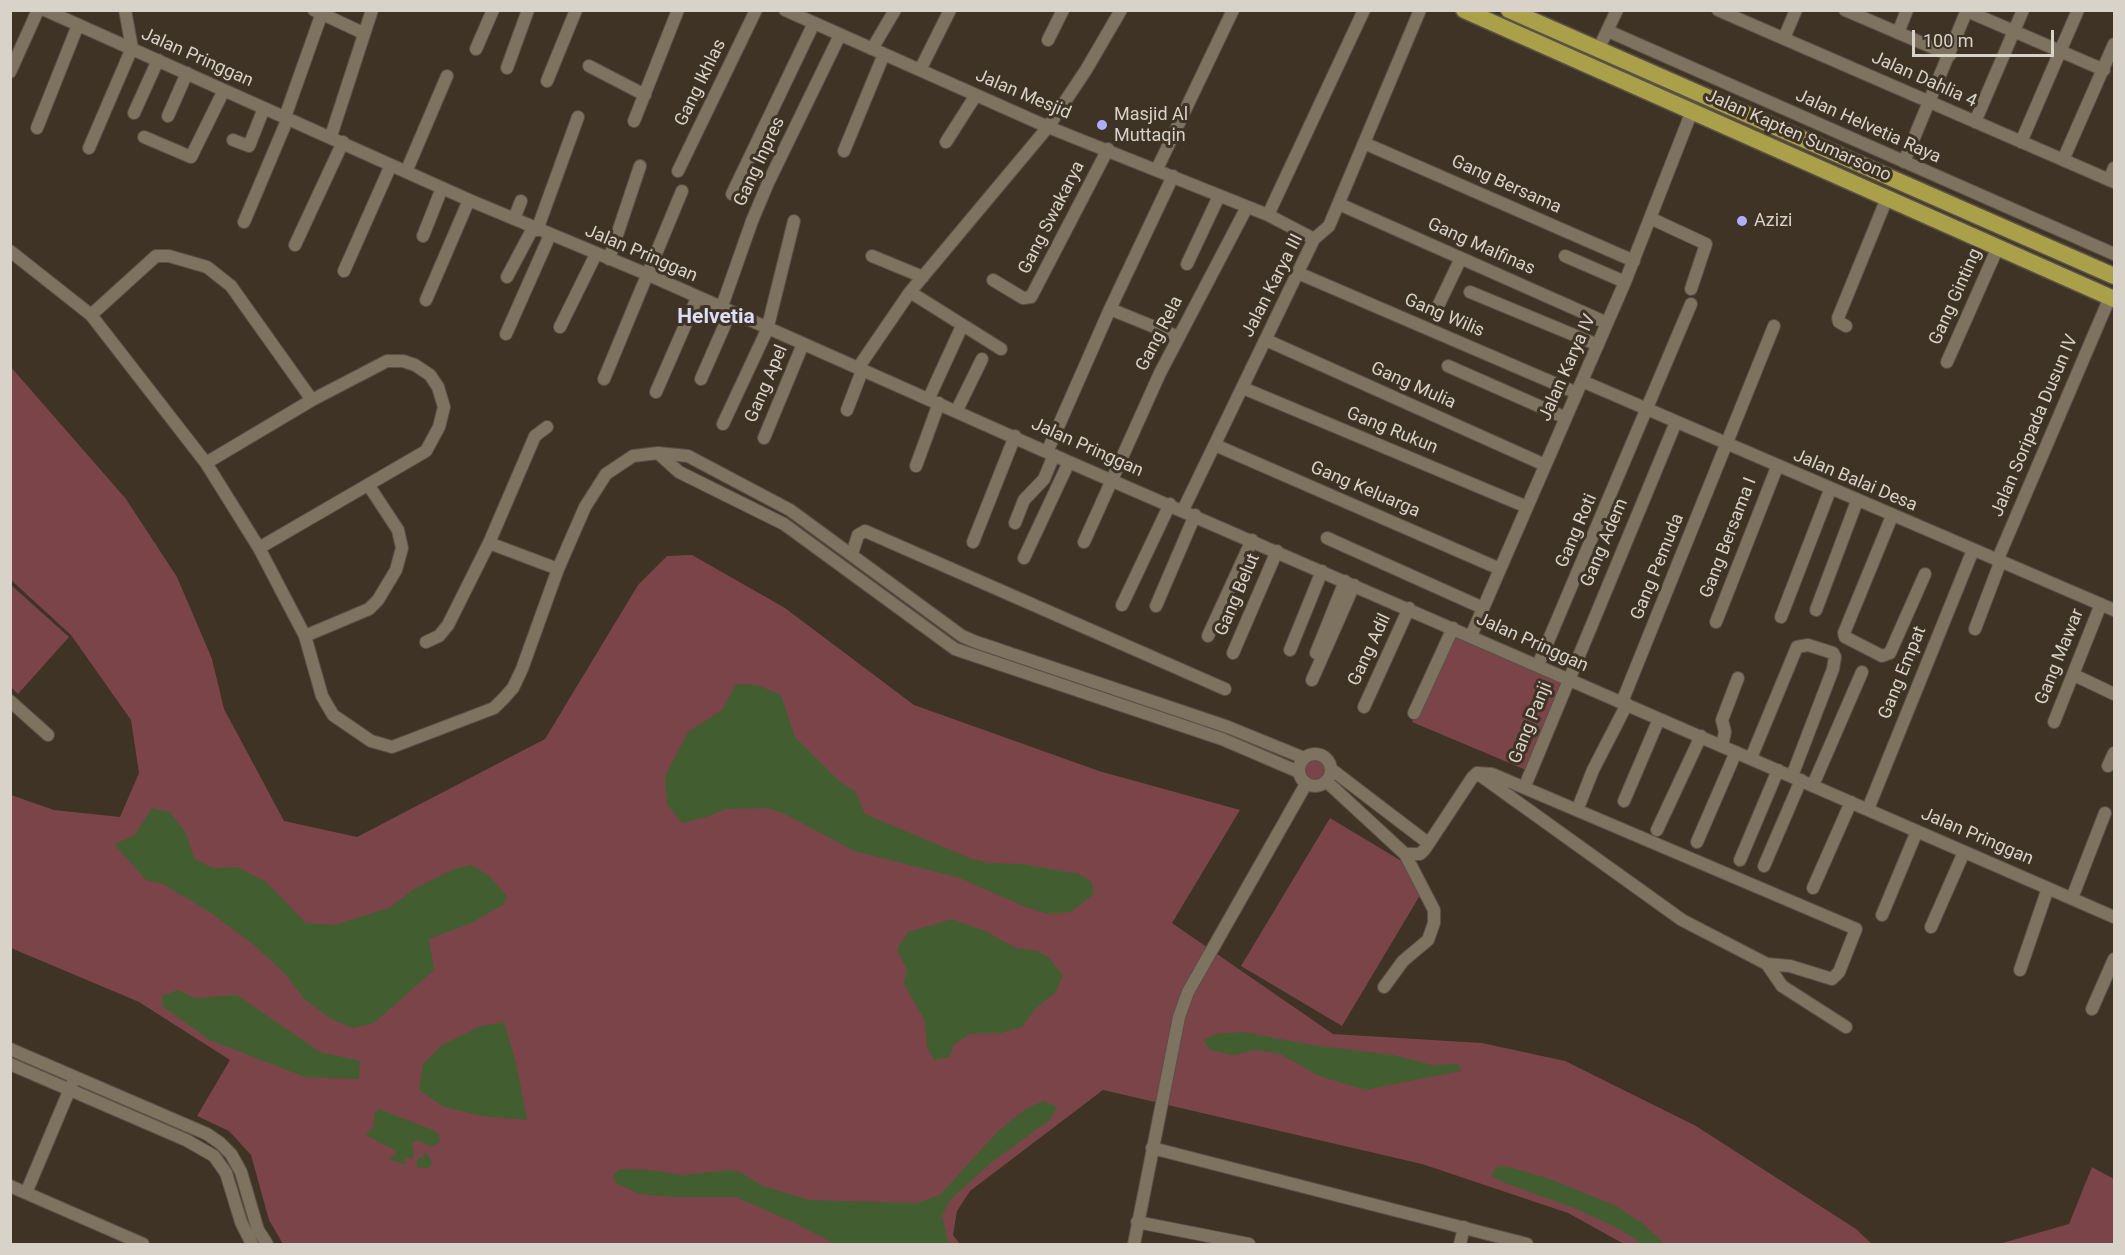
<!DOCTYPE html>
<html>
<head>
<meta charset="utf-8">
<style>
	body { margin:0 }
	#map { position:relative; width:2125px; height:1255px; overflow:hidden; background:#3e3324; font-family:Roboto,sans-serif }
	canvas { display:block }
	.frame { position:absolute; inset:0; border:12px solid #d9d2c9; pointer-events:none }
	.scale { position:absolute; left:1912px; top:30px; width:142px; height:27px; box-sizing:border-box; border:3px solid #d9d2c9; border-top:0; padding-left:8px; font-size:18px; line-height:21px; white-space:nowrap; color:#d9d2c9; -webkit-text-stroke:4px #3e3324; paint-order:stroke }
</style>
</head>
<body>
<div id="map">
<canvas width="2125" height="1255"></canvas>
<div class="frame"></div>
<div class="scale">100 m</div>
</div>
<script>
const g = document.querySelector('canvas').getContext('2d');
g.lineJoin = 'round';
function fill(path, color) { g.fillStyle = color; g.fill(path, 'evenodd'); }
const toPath = rows => new Path2D(rows.map(r => 'M' + r).join(''));
function stroke(path, color, width, dash) { g.strokeStyle = color; g.lineWidth = width; g.lineCap = dash ? 'butt' : 'round'; g.setLineDash(dash || []); g.stroke(path); }
function label(font, color, halo, rows, align = 'center') {
  g.font = font + ' Roboto,sans-serif'; g.lineWidth = 6; g.setLineDash([]); g.textBaseline = 'middle'; g.strokeStyle = halo; g.fillStyle = color; for (const [text, x, y, turn = 0] of rows) {
    g.save(); g.translate(x, y); g.rotate((+turn || 0) * Math.PI / 180); g.textAlign = isNaN(turn) ? turn : align; if (halo) g.strokeText(text, 0, 0); g.fillText(text, 0, 0); g.restore();
  }
}
const green = toPath([
	[10,366,126,499,177,577,212,659,224,709,284,821,357,837,545,739,638,585,667,556,692,555,785,608,914,705,1099,771,1240,810,1172,923,1333,1034,1482,1043,1565,1061,1696,1126,1856,1229,1872,1244,1624,1244,1568,1213,1422,1164,1103,1090,970,1191,957,1211,953,1235,960,1244,283,1244,269,1220,251,1155,229,1131,197,1116,230,1060,139,1002,11,948,11,795,54,810,120,817,139,773,131,720,71,635,11,580],
	[11,585,69,637,18,694,11,687],
	[1451,631,1564,680,1526,770,1412,722],
	'1303 770a11 11 0 1 1 22 0a11 11 0 1 1-22 0Z',
	[1330,818,1403,862,1422,892,1342,1026,1241,966],
	[2092,1167,2114,1179,2114,1244,1999,1244,2069,1224]
]);
const water = toPath([
	[736,684,757,685,781,695,795,737,840,782,855,791,865,814,967,857,988,863,1023,864,1079,874,1091,881,1094,894,1071,912,1049,914,1023,906,960,878,854,851,785,814,767,808,726,809,706,817,682,823,667,804,665,776,688,732,722,710],
	[152,808,170,812,186,833,194,858,212,868,238,867,266,882,306,923,334,925,389,908,414,889,454,869,472,865,489,876,507,896,503,905,471,923,429,939,434,970,374,1023,353,1028,333,1020,305,1000,285,974,254,945,208,911,163,884,146,880,114,844,134,836],
	[952,919,985,931,1016,948,1038,951,1049,958,1063,975,1056,992,1035,1009,1022,1027,1001,1033,970,1034,953,1045,950,1057,934,1060,927,1047,925,1021,904,984,907,970,897,949,908,932],
	[178,990,195,998,237,995,320,1052,360,1061,359,1079,305,1077,210,1040,162,1006,162,996],
	[504,1022,516,1062,527,1120,483,1116,444,1107,419,1090,423,1064,442,1045,481,1026],
	[1243,1032,1313,1045,1393,1055,1432,1065,1458,1064,1461,1071,1365,1090,1319,1076,1280,1054,1257,1050,1233,1055,1210,1050,1203,1040,1216,1034],
	[1044,1101,1057,1107,1050,1120,993,1161,950,1200,942,1216,949,1244,835,1244,797,1224,736,1197,674,1197,639,1194,616,1183,613,1175,620,1169,651,1170,683,1175,729,1170,740,1172,763,1186,809,1200,916,1203,940,1195,998,1131,1027,1108],
	[379,1109,435,1131,439,1135,440,1142,430,1147,420,1141,415,1141,412,1144,414,1153,412,1159,404,1158,406,1165,391,1160,390,1157,396,1155,396,1151,366,1135,374,1126,374,1114],
	[427,1153,432,1163,429,1168,418,1168,416,1162,420,1157,424,1159,423,1154],
	[1498,1166,1509,1167,1550,1179,1616,1206,1642,1223,1665,1244,1643,1244,1617,1228,1577,1209,1502,1182,1491,1175]
]);
const minor = toPath([
	[45,10,469,200,649,275,1069,462,2114,917],
	[314,10,363,33],
	[785,10,1048,127,1268,215,1314,239],
	[1718,10,2114,182],
	[1845,10,1950,55],
	[1967,11,2104,70],
	[1608,31,2114,254],
	[1898,33,1907,10],
	[1784,38,1796,10],
	[1048,40,1063,10],
	[476,49,493,10],
	[872,49,895,10],
	[1598,50,1617,10],
	[589,66,645,95],
	[507,68,528,10],
	[920,70,950,10],
	[10,72,38,10],
	[547,81,576,10],
	[134,113,158,60],
	[168,116,187,73],
	[285,117,323,10],
	[634,121,678,10],
	[1975,122,2023,10],
	[37,128,78,25],
	[331,136,372,10],
	[144,137,191,157,224,90],
	[233,140,249,146,264,108],
	[946,142,976,95],
	[2021,142,2078,10],
	[1364,143,1634,261],
	[89,148,132,48,125,10],
	[844,151,884,54],
	[2063,160,2114,44],
	[1904,162,1967,10],
	[1157,169,1233,10],
	[678,171,756,10],
	[406,172,447,76],
	[2109,180,2114,168],
	[732,194,814,23],
	[1339,204,1607,323],
	[1268,215,1364,10],
	[1650,218,1706,244,1691,289],
	[514,219,521,201],
	[244,222,288,118],
	[537,230,578,117],
	[423,236,442,188],
	[295,245,343,142],
	[10,251,91,315,206,463,259,548,305,636,322,696,333,715,371,741,392,747,481,713,494,708,504,698,513,688,522,669,558,569,585,507,606,474,633,456,658,453,688,456,790,510,962,636,976,642,1228,727,1304,758],
	[872,256,923,277],
	[1565,256,1625,282],
	[609,259,640,166],
	[1187,264,1219,196],
	[344,271,391,165],
	[1298,273,1577,393],
	[507,277,533,228],
	[993,280,1023,298,1031,297,1108,149],
	[910,292,1001,349],
	[1470,292,1598,345],
	[426,300,469,200],
	[1439,304,1461,258],
	[721,309,752,221,768,183,840,35],
	[1110,309,1179,337],
	[91,315,156,256,169,256,207,267,231,286,312,400],
	[1846,326,1839,322,1838,318,1887,198],
	[560,327,596,254],
	[506,334,550,235],
	[1266,340,1545,465],
	[1947,362,1998,247],
	[1448,366,1566,418],
	[858,368,910,292,1048,127,1086,70,1121,10],
	[604,379,682,191],
	[701,379,730,313],
	[1582,381,2114,610],
	[1243,388,1527,507],
	[656,392,697,298],
	[929,398,962,326],
	[847,410,862,371],
	[957,410,982,359],
	[723,424,767,330,794,221],
	[764,438,803,344],
	[1215,445,1500,569],
	[1047,452,1110,309,1173,176],
	[658,453,679,472,784,524,955,649,1222,739,1299,772],
	[206,463,312,400,387,361,403,361,415,365,430,375,438,387,444,407,439,427,426,451,259,548],
	[916,466,939,403],
	[1183,510,1314,239,1329,226,1420,10],
	[1892,516,1844,633,1845,637,1882,656,1890,653,1925,574],
	[1015,523,1024,500,1044,479,1054,455],
	[1327,538,1483,608],
	[973,542,1015,436],
	[1084,542,1160,373,1247,207],
	[489,543,558,569],
	[852,554,858,535,865,531,1225,689],
	[1024,558,1069,462],
	[1997,561,2110,297],
	[1122,605,1170,504],
	[1156,606,1195,515],
	[1816,610,1857,501],
	[1781,617,1830,490],
	[1716,622,1777,467],
	[1975,629,2000,563],
	[305,636,369,609,378,600,396,570,402,548,398,530,369,486],
	[1208,636,1252,540],
	[1471,636,1625,282,1692,111],
	[426,642,439,636,448,625,489,543,535,436,547,427],
	[1290,650,1322,571],
	[1233,653,1277,551],
	[1316,653,1345,581],
	[1538,665,1691,304],
	[2074,675,2114,694],
	[1312,680,1354,585],
	[10,701,48,735],
	[1622,702,1774,326],
	[1364,707,1409,608],
	[1414,713,1453,628],
	[2054,722,2101,604],
	[1722,746,1725,732,1722,720,1738,678],
	'1299 770a16 16 0 1 1 32 0a16 16 0 1 1-32 0Z',
	[1751,758,1797,647,1808,645,1833,653,1835,657,1833,669,1792,776],
	[2108,766,2114,753],
	[1331,769,1428,843],
	[1477,773,1682,920,1767,964,1782,986,1846,1027],
	[1326,781,1405,854,1434,910,1434,923,1428,940,1403,961,1384,987],
	[1527,781,1676,422],
	[1813,785,1862,672],
	[1624,801,1659,719],
	[1580,803,1593,770,1627,704],
	[1868,809,1973,550],
	[1657,830,1701,736],
	[1697,842,1736,752],
	[1405,854,1420,854,1425,849,1472,778,1477,773,1492,774,1856,929,1839,972,1832,979,1790,966,1767,964],
	[1740,860,1778,770],
	[1764,866,1801,780],
	[1813,888,1851,802],
	[2072,898,2105,813],
	[1882,915,1917,831],
	[1931,927,1964,852],
	[2020,970,2048,888],
	[2092,1009,2114,959],
	[10,1049,207,1134,220,1143,231,1154,241,1172,258,1230,267,1244],
	[10,1064,186,1140,214,1156,226,1173,241,1222,252,1244],
	[1152,1148,1527,1244],
	[10,1186,143,1244],
	[26,1193,72,1084],
	[1137,1222,1249,1244],
	[1134,1244,1179,1017,1188,992,1306,784],
	[1460,1244,1464,1227]
]);
const trunk = toPath([
	[1464,10,2114,299],
	[1509,10,2114,276]
]);
const markers = [
	[1102,125,6,"#afaefa"],
	[1742,221,6,"#afaefa"]
];
const streetNames = [
	["Jalan Pringgan",197,58,24],
	["Jalan Dahlia 4",1924,80,24],
	["Gang Ikhlas",701,83,-64],
	["Jalan Mesjid",1023,95,23],
	["Jalan Helvetia Raya",1868,127,24],
	["Jalan Kapten Sumarsono",1798,136,24],
	["Gang Inpres",760,162,-65],
	["Gang Bersama",1506,185,24],
	["Gang Swakarya",1052,218,-63],
	["Gang Malfinas",1481,247,24],
	["Jalan Pringgan",641,254,23],
	["Jalan Karya III",1273,286,-63],
	["Gang Ginting",1956,297,-66],
	["Gang Wilis",1444,316,23],
	["Gang Rela",1160,334,-63],
	["Jalan Karya IV",1568,368,-66],
	["Gang Apel",767,384,-67],
	["Gang Mulia",1413,386,24],
	["Jalan Soripada Dusun IV",2035,426,-67],
	["Gang Rukun",1392,431,22],
	["Jalan Pringgan",1087,448,24],
	["Jalan Balai Desa",1855,481,23],
	["Gang Keluarga",1365,490,23],
	["Gang Roti",1577,531,-67],
	["Gang Bersama I",1729,538,-69],
	["Gang Adem",1605,543,-67],
	["Gang Pemuda",1658,567,-68],
	["Gang Belut",1238,595,-67],
	["Jalan Pringgan",1532,643,24],
	["Gang Adil",1370,650,-65],
	["Gang Mawar",2060,657,-68],
	["Gang Empat",1903,673,-68],
	["Gang Panji",1531,723,-68],
	["Jalan Pringgan",1977,837,23]
];
const poiNames = [
	["Masjid Al",1114,115],
	["Muttaqin",1114,136],
	["Azizi",1754,221]
];
const quarterNames = [
	["Helvetia",716,318]
];
fill(green, '#7b4449');
fill(water, '#425e30');
stroke(minor, '#5a5145', 14);
stroke(trunk, '#5a5145', 19);
stroke(minor, '#7e7261', 12);
stroke(trunk, '#aba04a', 16);
for (const [x, y, r, color] of markers) { const dot = new Path2D(); dot.arc(x, y, r, 0, 2 * Math.PI); g.fillStyle = color; g.fill(dot); stroke(dot, '#3e3324', 2); }
label('18px', '#d9d2c9', '#3e3324', streetNames);
label('18px', '#d9d2c9', '#3e3324', poiNames, 'left');
label('bold 21px', '#dddefb', '#3e3324', quarterNames);
</script>
</body>
</html>
